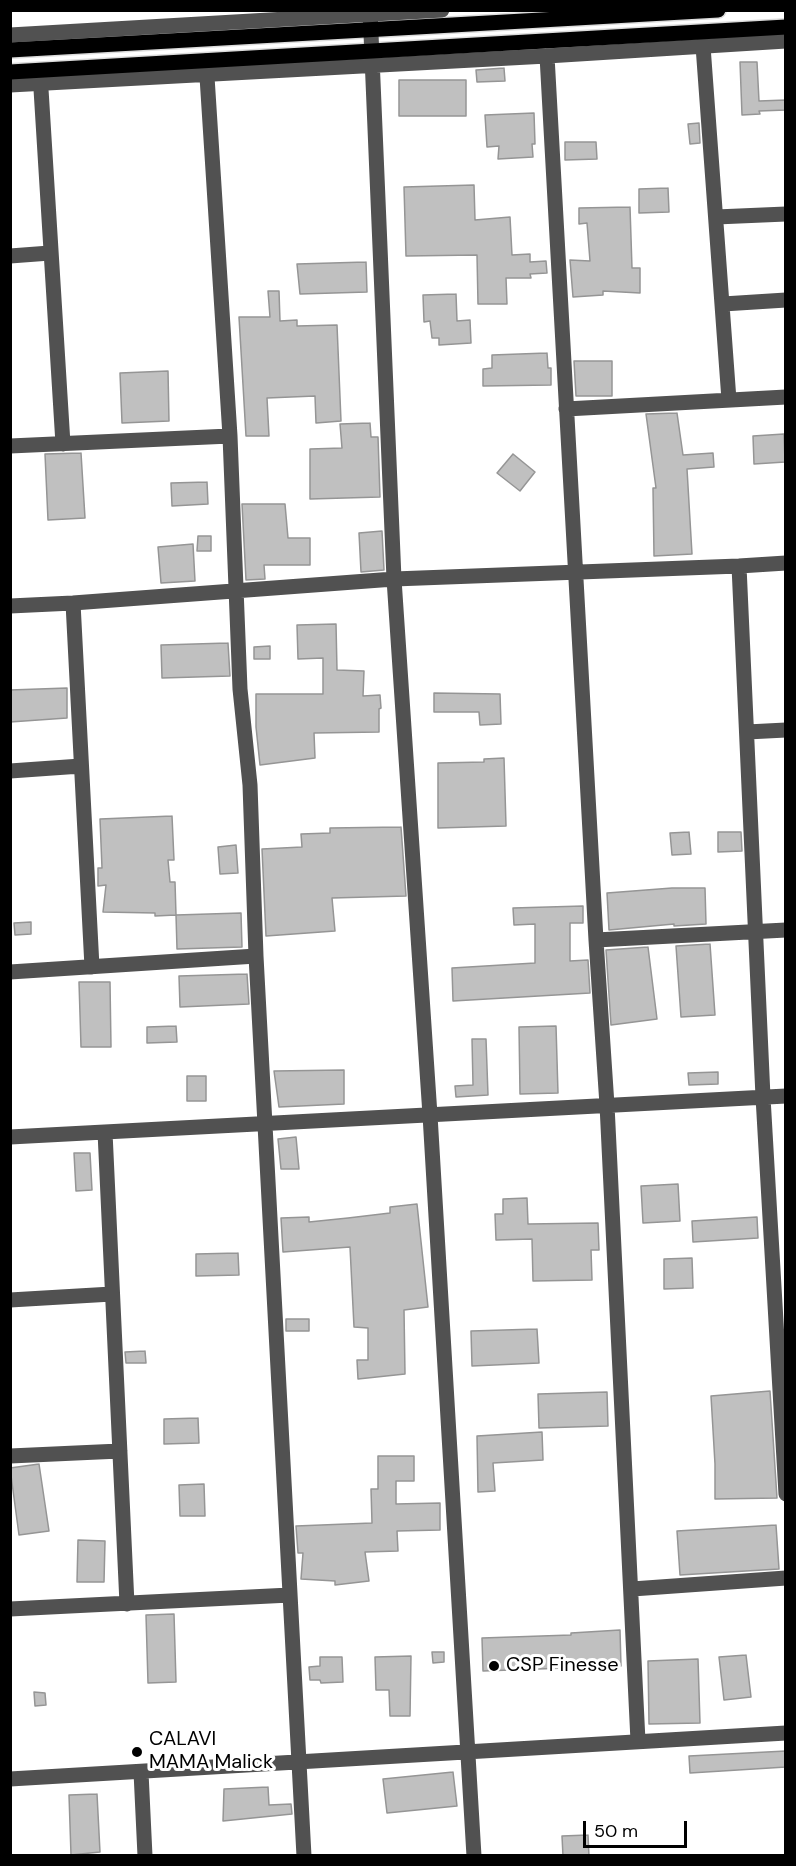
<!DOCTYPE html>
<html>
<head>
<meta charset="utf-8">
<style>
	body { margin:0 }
	#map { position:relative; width:796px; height:1866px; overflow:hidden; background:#fff; font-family:"DM Sans",sans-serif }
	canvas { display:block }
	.frame { position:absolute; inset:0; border:12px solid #000; pointer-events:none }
	.scale { position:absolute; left:583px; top:1821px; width:104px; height:27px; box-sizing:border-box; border:3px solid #000; border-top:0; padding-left:8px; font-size:18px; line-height:21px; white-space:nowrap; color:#000; -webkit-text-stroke:4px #fff; paint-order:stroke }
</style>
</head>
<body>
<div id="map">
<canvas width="796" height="1866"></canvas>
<div class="frame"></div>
<div class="scale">50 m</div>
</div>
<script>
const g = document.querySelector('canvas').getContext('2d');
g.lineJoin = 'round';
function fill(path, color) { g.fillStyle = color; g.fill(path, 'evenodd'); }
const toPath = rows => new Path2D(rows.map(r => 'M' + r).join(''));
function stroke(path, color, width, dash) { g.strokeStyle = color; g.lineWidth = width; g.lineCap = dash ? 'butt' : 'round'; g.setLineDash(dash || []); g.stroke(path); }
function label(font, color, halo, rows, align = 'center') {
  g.font = font + ' "DM Sans",sans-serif'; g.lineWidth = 6; g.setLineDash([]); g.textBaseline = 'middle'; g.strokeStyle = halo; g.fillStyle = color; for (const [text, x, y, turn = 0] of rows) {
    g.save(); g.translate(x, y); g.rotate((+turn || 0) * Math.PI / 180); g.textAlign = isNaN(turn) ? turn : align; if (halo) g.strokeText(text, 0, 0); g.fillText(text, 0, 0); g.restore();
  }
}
const building = toPath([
	[740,62,757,62,759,101,786,100,786,110,759,111,760,114,742,115,740,62],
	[504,68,505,81,477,82,476,70,504,68],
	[399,80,466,80,466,116,399,116,399,80],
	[534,113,535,144,532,144,533,157,498,159,499,146,487,147,485,115,534,113],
	[699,123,700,143,690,144,688,124,699,123],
	[565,142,596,142,597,159,565,160,565,142],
	[474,185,475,220,510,217,512,255,530,254,530,262,546,261,547,273,530,274,531,278,506,278,507,304,478,304,477,255,406,256,404,187,474,185],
	[668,188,669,212,639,213,639,189,668,188],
	[630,207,632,268,640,268,640,293,603,291,603,295,573,297,570,260,590,261,587,223,579,224,579,208,630,207],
	[366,262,367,292,300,294,297,264,366,262],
	[268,291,279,291,280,321,297,320,297,326,337,325,341,421,316,423,315,396,267,398,269,436,246,436,239,317,270,317,268,291],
	[456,294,457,321,470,320,471,343,439,345,439,338,432,338,430,321,424,322,423,295,456,294],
	[547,353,548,368,551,368,551,385,483,386,483,369,492,368,492,355,547,353],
	[574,361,612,361,612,396,576,396,574,361],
	[168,371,169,421,122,423,120,373,168,371],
	[677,413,683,455,713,453,714,467,687,469,692,554,654,556,653,488,656,488,646,414,677,413],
	[370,423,371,437,378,437,380,497,310,499,310,449,342,448,340,424,370,423],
	[784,434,785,462,754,464,753,436,784,434],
	[81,453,85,518,48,520,45,454,81,453],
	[513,454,535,472,520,491,497,473,513,454],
	[207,482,208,504,172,506,171,483,207,482],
	[242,504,285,504,288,538,310,538,310,565,264,565,265,579,246,580,242,504],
	[382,531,384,570,361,572,359,533,382,531],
	[198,536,211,536,211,551,197,551,198,536],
	[193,544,195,581,161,583,158,547,193,544],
	[336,624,337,670,364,671,363,696,380,695,381,708,379,709,379,732,314,733,315,758,260,765,256,727,256,694,323,694,323,658,298,659,297,625,336,624],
	[228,643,230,676,162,678,161,645,228,643],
	[270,646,270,659,254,659,254,647,270,646],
	[67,688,67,718,10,722,10,690,67,688],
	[434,693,500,694,501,724,480,725,479,712,434,712,434,693],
	[504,758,506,826,438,828,438,763,484,762,484,759,504,758],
	[172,816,174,860,168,860,170,882,175,882,176,915,155,916,155,913,103,912,106,885,98,886,98,868,102,868,100,819,172,816],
	[401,827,406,896,332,898,335,931,266,936,262,849,302,847,301,834,330,833,330,828,401,827],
	[689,832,691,854,672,855,670,833,689,832],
	[718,832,741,832,742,851,718,852,718,832],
	[236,845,238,873,220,874,218,847,236,845],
	[672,888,705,888,706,924,674,926,674,924,609,930,607,893,672,888],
	[583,906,583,923,570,923,570,961,588,960,590,993,453,1001,452,968,535,963,535,924,514,925,513,908,583,906],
	[241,913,242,947,177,949,176,915,241,913],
	[31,922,31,934,15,935,14,923,31,922],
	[710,944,715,1015,681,1017,676,946,710,944],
	[648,947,657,1019,611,1025,606,950,648,947],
	[247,974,249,1004,180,1007,179,976,247,974],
	[79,982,110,982,111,1047,81,1047,79,982],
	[176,1026,177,1042,147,1043,147,1027,176,1026],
	[556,1026,558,1093,520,1094,519,1027,556,1026],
	[472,1039,486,1039,488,1095,456,1097,455,1086,473,1085,472,1039],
	[344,1070,344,1104,279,1107,274,1071,344,1070],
	[718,1072,718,1084,689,1085,688,1073,718,1072],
	[187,1076,206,1076,206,1101,187,1101,187,1076],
	[296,1137,299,1169,281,1169,278,1139,296,1137],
	[74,1153,90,1153,92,1190,76,1191,74,1153],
	[678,1184,680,1221,643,1223,641,1186,678,1184],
	[527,1198,528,1224,598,1223,599,1250,591,1250,592,1280,533,1281,532,1239,496,1240,495,1214,503,1214,503,1199,527,1198],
	[417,1204,428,1307,404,1310,405,1374,358,1379,357,1360,368,1360,368,1328,354,1327,350,1247,283,1252,281,1218,309,1217,309,1222,348,1218,390,1213,390,1207,417,1204],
	[757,1217,758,1238,693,1242,692,1221,757,1217],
	[238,1253,239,1275,196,1276,196,1254,238,1253],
	[692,1258,693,1288,664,1289,664,1259,692,1258],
	[286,1319,309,1319,309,1331,286,1331,286,1319],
	[537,1329,539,1363,472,1366,471,1331,537,1329],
	[145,1351,146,1363,126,1363,125,1352,145,1351],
	[770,1391,777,1498,715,1499,715,1464,711,1396,770,1391],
	[607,1392,608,1426,539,1428,538,1394,607,1392],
	[198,1418,199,1443,164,1444,164,1419,198,1418],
	[542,1432,543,1460,493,1463,495,1491,478,1492,477,1436,542,1432],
	[378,1456,414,1456,414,1481,396,1481,396,1504,440,1503,440,1530,397,1531,398,1551,365,1552,369,1581,335,1585,335,1581,301,1579,303,1553,298,1553,296,1526,372,1523,371,1489,378,1489,378,1456],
	[39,1464,49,1531,19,1535,10,1468,39,1464],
	[204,1484,205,1516,180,1516,179,1485,204,1484],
	[776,1525,779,1569,680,1575,677,1531,776,1525],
	[78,1540,105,1541,104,1582,77,1582,78,1540],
	[174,1614,176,1682,148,1683,146,1615,174,1614],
	[620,1630,621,1666,483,1671,482,1638,571,1635,571,1633,620,1630],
	[432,1652,444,1652,444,1662,433,1663,432,1652],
	[746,1655,751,1697,724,1700,719,1657,746,1655],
	[411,1656,410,1716,390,1716,389,1690,376,1690,375,1657,411,1656],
	[320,1657,342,1657,343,1682,321,1683,320,1680,310,1680,309,1667,320,1666,320,1657],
	[698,1659,700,1723,649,1724,648,1661,698,1659],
	[34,1692,45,1693,46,1705,35,1706,34,1692],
	[786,1751,786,1767,690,1773,689,1756,786,1751],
	[453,1772,457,1806,387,1813,383,1779,453,1772],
	[268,1787,269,1805,291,1804,292,1814,223,1821,224,1789,268,1787],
	[97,1794,100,1852,71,1855,69,1795,97,1794],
	[588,1835,589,1856,563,1856,562,1836,588,1835]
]);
const minor = toPath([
	[370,10,394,579,430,1115,474,1856],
	[10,35,442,10],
	[703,46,729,400],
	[547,56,596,940,607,1105,638,1741],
	[206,61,230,436,240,689,250,785,256,956,304,1856],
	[40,73,63,444],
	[10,85,547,56,786,41],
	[716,217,786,214],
	[10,256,50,253],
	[723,304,786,300],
	[566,409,786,397],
	[10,446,230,436],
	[739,566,763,1097,786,1494],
	[73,603,92,967],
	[10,606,73,603,394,579,739,566,786,563],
	[747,732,786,730],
	[10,771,81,766],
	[596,940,786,930],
	[10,972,256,956],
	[105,1132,127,1604],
	[10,1137,786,1096],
	[10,1300,112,1294],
	[10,1456,120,1451],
	[632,1589,786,1578],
	[10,1609,290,1595],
	[141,1772,145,1856],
	[10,1779,786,1733]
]);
const major = toPath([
	[10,50,718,10],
	[10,72,786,27]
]);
const markers = [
	[494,1666,6,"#000"],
	[137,1752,6,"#000"]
];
const poiNames = [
	["CSP Finesse",506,1666],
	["CALAVI",149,1740],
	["MAMA Malick",149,1763]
];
fill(building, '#c0c0c0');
stroke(building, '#959595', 1.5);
stroke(major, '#dbdbdb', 18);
stroke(minor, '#515151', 15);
stroke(major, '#000', 15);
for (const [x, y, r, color] of markers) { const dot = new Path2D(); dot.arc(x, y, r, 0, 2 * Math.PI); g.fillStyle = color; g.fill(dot); stroke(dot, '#fff', 2); }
label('20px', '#000', '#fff', poiNames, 'left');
</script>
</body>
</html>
